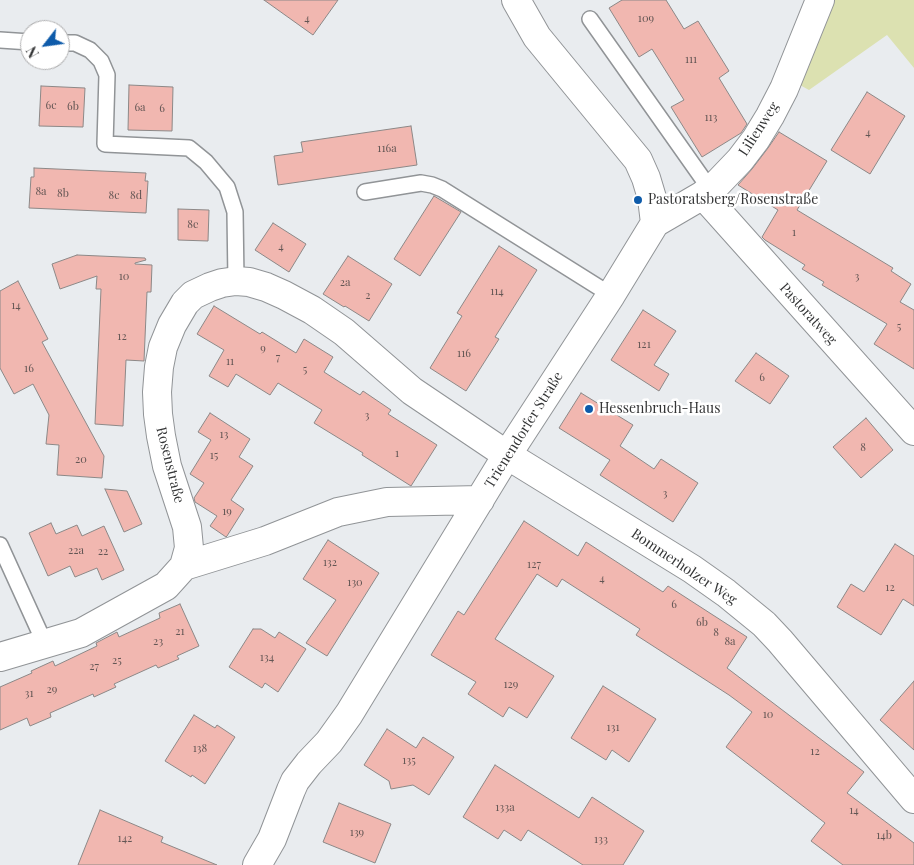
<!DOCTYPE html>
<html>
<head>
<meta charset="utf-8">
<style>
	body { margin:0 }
	#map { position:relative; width:914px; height:865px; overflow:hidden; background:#e9ecef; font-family:"Playfair Display",serif }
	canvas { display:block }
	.north { position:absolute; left:20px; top:20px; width:50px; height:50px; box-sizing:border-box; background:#fff; border:1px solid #aeaeaf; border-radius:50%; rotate:240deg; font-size:14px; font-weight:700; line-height:20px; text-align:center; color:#343536 }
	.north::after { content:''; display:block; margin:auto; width:18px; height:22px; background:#0e5baa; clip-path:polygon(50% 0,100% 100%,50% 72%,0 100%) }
</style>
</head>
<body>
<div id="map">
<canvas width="914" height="865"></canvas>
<div class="north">N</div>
</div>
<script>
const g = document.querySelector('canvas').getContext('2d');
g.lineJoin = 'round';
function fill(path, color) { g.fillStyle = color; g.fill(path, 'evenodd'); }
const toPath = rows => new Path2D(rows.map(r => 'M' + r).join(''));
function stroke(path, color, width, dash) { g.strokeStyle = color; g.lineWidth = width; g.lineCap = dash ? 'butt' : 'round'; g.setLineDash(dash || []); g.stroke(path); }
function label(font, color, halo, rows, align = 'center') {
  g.font = font + ' "Playfair Display",serif'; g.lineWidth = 5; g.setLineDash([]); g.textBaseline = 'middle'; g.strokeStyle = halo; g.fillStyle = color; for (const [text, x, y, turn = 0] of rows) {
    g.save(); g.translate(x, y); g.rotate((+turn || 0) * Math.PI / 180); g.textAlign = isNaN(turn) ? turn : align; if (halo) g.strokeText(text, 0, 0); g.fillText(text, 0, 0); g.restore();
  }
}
const green = toPath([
	[828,0,914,0,914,68,887,35,809,90,798,84]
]);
const building = toPath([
	[264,0,338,0,313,35,264,0],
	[622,0,666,0,684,29,698,21,729,71,719,78,747,124,741,133,702,157,671,107,684,100,652,49,639,57,609,8,622,0],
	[129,85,173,87,172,131,128,130,129,85],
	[41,86,85,88,83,127,39,126,41,86],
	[867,92,905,116,870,174,831,150,867,92],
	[411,126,417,165,278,185,274,156,303,152,301,142,411,126],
	[779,132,827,161,797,210,893,268,891,271,911,284,900,302,914,310,914,369,874,344,887,324,822,285,824,282,802,269,805,265,765,240,762,237,778,210,738,185,752,169,768,148,779,132],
	[34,168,146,173,145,181,148,181,146,213,29,208,31,177,34,177,34,168],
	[434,196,461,212,420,276,394,259,434,196],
	[178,209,209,210,208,241,178,240,178,209],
	[273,223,306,244,289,272,255,250,273,223],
	[499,246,537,270,495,337,499,339,466,391,430,368,462,316,457,313,499,246],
	[77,255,145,258,146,260,135,263,135,264,152,265,151,292,147,292,144,361,126,360,123,426,95,424,101,289,96,289,97,276,60,289,52,264,77,255],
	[348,256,392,284,369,321,345,306,344,307,323,294,348,256],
	[18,281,48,339,42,342,104,456,102,478,57,475,59,445,46,444,49,415,33,384,14,394,0,368,0,291,18,281],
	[214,306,260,334,262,332,296,353,304,339,333,357,324,372,360,395,363,391,391,410,388,414,437,445,411,486,362,455,363,453,314,423,322,410,278,383,270,395,236,374,228,387,209,376,224,350,197,334,214,306],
	[643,310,676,331,654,365,669,374,659,391,611,360,643,310],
	[756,353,789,376,770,404,735,381,756,353],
	[581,393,633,425,620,446,654,469,661,459,698,483,673,522,600,475,610,460,559,428,581,393],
	[210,413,250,439,239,457,253,466,231,500,244,509,227,536,226,537,210,526,217,516,195,502,194,498,204,483,190,474,211,440,198,432,210,413],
	[866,418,893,450,861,478,833,447,866,418],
	[105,489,127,491,142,524,124,532,105,489],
	[524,521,578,556,586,542,663,592,668,586,747,637,727,668,864,772,847,793,914,843,914,865,843,865,811,841,825,823,726,747,752,712,729,695,636,635,640,629,562,579,557,587,537,574,495,639,554,676,527,718,509,707,503,717,468,694,476,682,431,655,458,611,464,615,524,521],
	[51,523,56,534,77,525,82,536,104,526,124,570,102,580,97,568,75,577,70,566,48,576,29,533,51,523],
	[328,540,379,573,327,656,306,643,336,600,303,579,328,540],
	[895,544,914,556,914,606,903,599,881,635,837,607,851,584,864,592,895,544],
	[180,604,199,646,177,656,179,659,158,668,156,665,114,684,116,687,94,697,93,694,50,713,51,717,30,726,27,718,0,730,0,687,32,673,31,671,53,661,55,666,97,646,96,643,117,632,119,637,160,618,159,613,180,604],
	[253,629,261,629,275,638,279,632,306,649,278,692,265,683,262,688,229,667,253,629],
	[914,681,914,750,880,720,914,681],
	[603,686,656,719,629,762,612,750,606,760,571,738,603,686],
	[194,715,215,728,217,725,235,737,205,784,192,775,191,777,165,761,194,715],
	[387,729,416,748,423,737,454,757,429,795,413,785,391,789,389,781,364,765,387,729],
	[495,765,579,818,592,797,644,831,623,865,583,865,528,830,521,841,504,830,498,839,463,817,495,765],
	[339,803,391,824,375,863,323,842,339,803],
	[100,810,163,837,161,842,217,865,78,865,100,810]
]);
const lane = toPath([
	[590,19,710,189],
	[0,40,30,42],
	[60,43,75,43,90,50,101,61,107,75,105,144,189,148,206,162,227,187,235,212,236,281],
	[365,192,421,183,432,185,442,189,611,295],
	[0,545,45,644]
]);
const street = toPath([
	[703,195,914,431],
	[655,223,703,195,718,183,740,160,756,139,770,116,784,89,820,0],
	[184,566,265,541,338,512,387,502,480,500],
	[0,657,81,633,166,586,184,566,189,548,187,527,167,466,161,436,158,414,157,392,159,367,163,347,172,325,185,303,193,295,210,287,222,283,236,281,249,282,266,287,284,295,312,310,344,332,412,391,507,455,692,569,726,593,764,624,780,641,914,799],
	[257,865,272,839,291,790,295,781,309,763,329,742,349,714,507,455,611,295,655,223,652,198,646,178,638,160,537,37,516,0]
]);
const markers = [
	[638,200,5,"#0e5baa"],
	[589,409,5,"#0e5baa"]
];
const numberNames = [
	["4",307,19],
	["109",646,19],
	["111",691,60],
	["6c",51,106],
	["6b",73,107],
	["6a",140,108],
	["6",162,109],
	["113",711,118],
	["4",868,133],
	["116a",387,149],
	["8a",41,192],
	["8b",63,194],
	["8c",114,196],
	["8d",136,196],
	["8e",193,225],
	["1",794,233],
	["4",281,247],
	["10",124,277],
	["3",857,277],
	["2a",345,283],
	["114",497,292],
	["2",368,296],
	["14",16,306],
	["5",899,327],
	["12",122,337],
	["121",644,345],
	["9",263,349],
	["116",464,354],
	["7",278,358],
	["11",230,362],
	["16",29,369],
	["5",305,370],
	["6",762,378],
	["3",367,416],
	["13",224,435],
	["8",863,448],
	["1",397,454],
	["15",214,456],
	["20",81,460],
	["3",665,494],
	["19",227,512],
	["22a",76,551],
	["22",103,552],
	["132",330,563],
	["127",534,565],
	["4",602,579],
	["130",355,583],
	["12",890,588],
	["6",674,605],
	["6b",702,623],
	["21",180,632],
	["8",716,633],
	["23",158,642],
	["8a",730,642],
	["134",267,658],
	["25",117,661],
	["27",94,667],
	["129",511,685],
	["29",52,690],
	["31",29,694],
	["10",768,715],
	["131",613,728],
	["138",200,749],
	["12",815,752],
	["135",409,761],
	["133a",505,808],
	["14",854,811],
	["139",357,833],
	["14b",884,836],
	["142",125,839],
	["133",601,840]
];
const streetNames = [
	["Lilienweg",759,129,-57],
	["Pastoratweg",808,314,48],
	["Trienendorfer Straße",524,430,-58],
	["Rosenstraße",170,465,76],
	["Bommerholzer Weg",684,567,34]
];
const poiNames = [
	["Pastoratsberg/Rosenstraße",648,200],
	["Hessenbruch-Haus",599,409]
];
fill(green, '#dce1b1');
fill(building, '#f1b7b0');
stroke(building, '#8c8887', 1);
stroke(lane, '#919497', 18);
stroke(street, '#919497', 30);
stroke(lane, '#fff', 15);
stroke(street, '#fff', 28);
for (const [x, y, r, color] of markers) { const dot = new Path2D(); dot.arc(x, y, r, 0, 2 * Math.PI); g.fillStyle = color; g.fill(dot); stroke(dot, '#fff', 2); }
label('11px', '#635654', null, numberNames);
label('14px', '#343536', '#fff', streetNames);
label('14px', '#343536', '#fff', poiNames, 'left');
</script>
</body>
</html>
